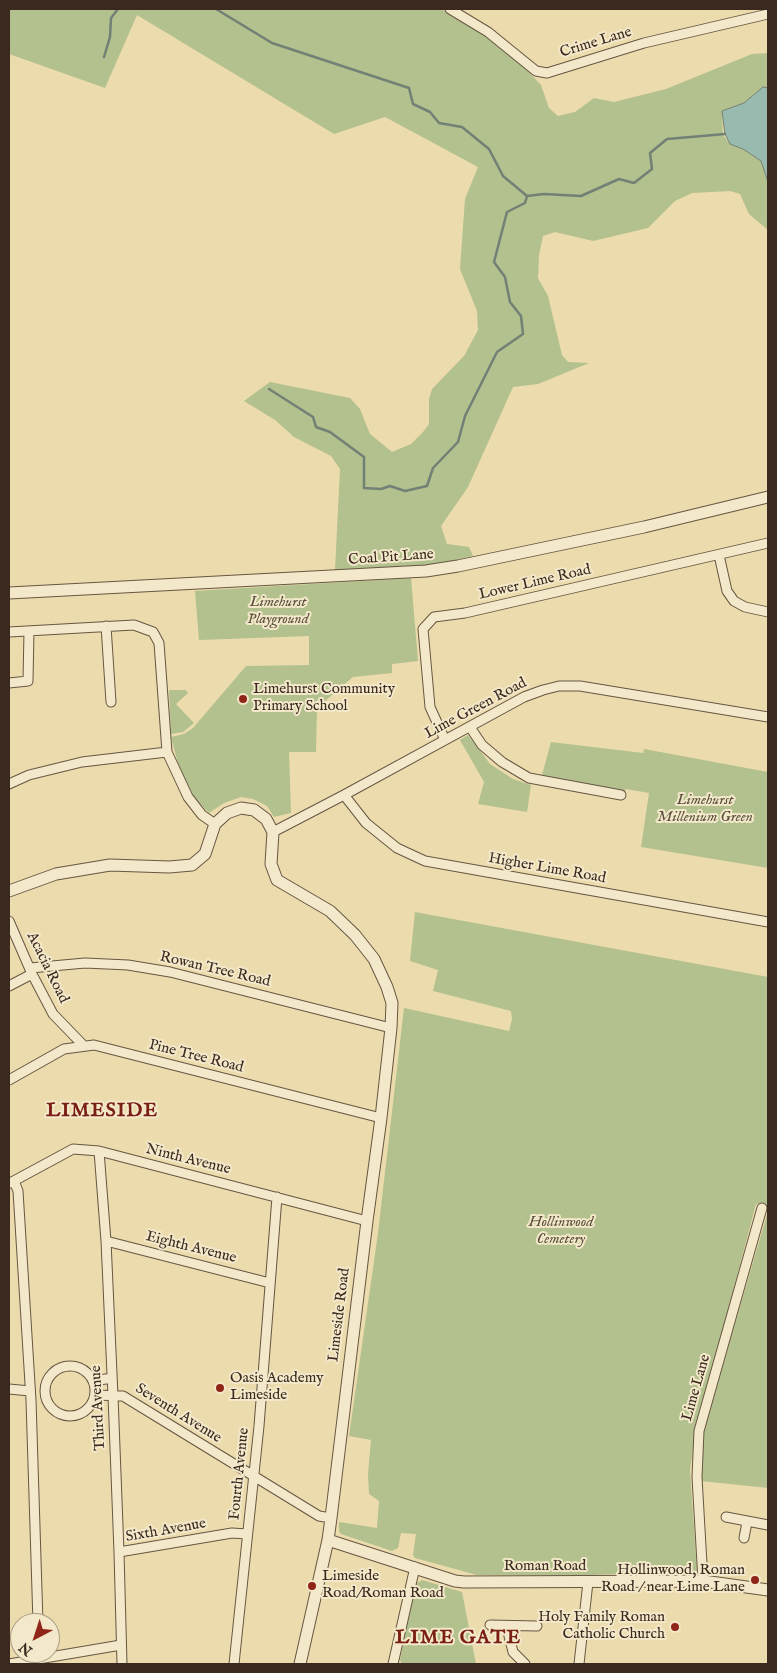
<!DOCTYPE html>
<html>
<head>
<meta charset="utf-8">
<style>
	body { margin:0 }
	#map { position:relative; width:777px; height:1673px; overflow:hidden; background:#ecdbac; font-family:"IM FELL English",serif }
	canvas { display:block }
	.frame { position:absolute; inset:0; border:10px solid #3b2920; pointer-events:none }
	.north { position:absolute; left:10px; top:1613px; width:50px; height:50px; box-sizing:border-box; background:#f3e8c9; border:1px solid #a99c85; border-radius:50%; rotate:220deg; font-size:14px; font-weight:700; line-height:20px; text-align:center; color:#3b2920 }
	.north::after { content:''; display:block; margin:auto; width:18px; height:22px; background:#8f2418; clip-path:polygon(50% 0,100% 100%,50% 72%,0 100%) }
</style>
</head>
<body>
<div id="map">
<canvas width="777" height="1673"></canvas>
<div class="frame"></div>
<div class="north">N</div>
</div>
<script>
const g = document.querySelector('canvas').getContext('2d');
g.lineJoin = 'round';
function fill(path, color) { g.fillStyle = color; g.fill(path, 'evenodd'); }
const toPath = rows => new Path2D(rows.map(r => 'M' + r).join(''));
function stroke(path, color, width, dash) { g.strokeStyle = color; g.lineWidth = width; g.lineCap = dash ? 'butt' : 'round'; g.setLineDash(dash || []); g.stroke(path); }
function label(font, color, halo, rows, align = 'center') {
  g.font = font + ' "IM FELL English",serif'; g.lineWidth = 4; g.setLineDash([]); g.textBaseline = 'middle'; g.strokeStyle = halo; g.fillStyle = color; for (const [text, x, y, turn = 0] of rows) {
    g.save(); g.translate(x, y); g.rotate((+turn || 0) * Math.PI / 180); g.textAlign = isNaN(turn) ? turn : align; if (halo) g.strokeText(text, 0, 0); g.fillText(text, 0, 0); g.restore();
  }
}
const green = toPath([
	[9,9,441,9,484,34,522,65,541,85,549,108,558,116,575,112,594,98,614,102,666,89,752,54,768,53,768,88,763,87,744,103,722,111,723,135,730,144,743,149,761,161,768,182,768,230,749,214,740,194,730,191,692,193,675,201,648,228,593,241,555,232,543,236,539,255,538,278,548,296,562,355,568,362,589,363,538,384,513,387,468,487,441,526,447,544,469,547,473,556,422,568,335,570,340,469,331,456,294,437,275,420,244,401,270,382,350,398,360,409,370,434,392,452,411,444,423,432,429,424,429,399,432,389,464,356,478,330,477,311,460,269,465,199,478,167,385,117,334,134,137,15,105,88,9,54],
	[411,578,418,661,392,664,392,673,353,677,317,708,316,752,289,752,291,813,274,817,267,806,253,799,241,797,224,803,209,813,195,798,180,771,171,737,184,734,193,728,246,666,309,665,309,636,199,640,195,591],
	[169,690,186,690,188,693,176,704,194,723,183,732,171,734],
	[468,735,490,764,513,779,531,785,527,812,478,804,484,782,460,740],
	[551,742,643,753,644,749,768,772,768,868,641,847,649,793,626,789,625,793,542,775],
	[415,912,768,977,768,1207,756,1204,696,1431,690,1470,697,1571,589,1575,477,1575,415,1558,413,1555,416,1534,401,1533,398,1548,392,1551,341,1534,339,1531,339,1522,377,1528,379,1501,369,1494,368,1474,371,1440,349,1436,378,1233,404,1008,509,1031,512,1019,511,1011,433,991,438,970,410,961],
	[768,1211,768,1488,701,1481,702,1436],
	[422,1580,462,1592,476,1664,402,1664,400,1660,415,1584]
]);
const water = toPath([
	[763,87,768,88,768,182,761,161,743,149,730,144,725,134,722,111,744,103,763,87]
]);
const stream = toPath([
	[216,9,272,43,409,88,413,104,430,112,439,123,462,127,489,149,503,176,527,196,544,194,581,196,619,179,634,183,652,169,650,153,667,139,725,134],
	[104,57,110,37,111,18,118,9],
	[269,389,313,417,316,427,330,432,364,457,364,488,381,489,390,486,405,491,427,486,433,468,458,442,465,416,497,352,523,334,521,316,510,302,505,277,494,262,507,212,525,203,527,196]
]);
const minor = toPath([
	[450,9,488,32,536,71,547,73,644,43,768,14],
	[719,555,727,591,734,601,745,607,768,612],
	[106,626,111,702],
	[9,632,134,625,153,632,159,643,167,752,188,797,202,815,215,824],
	[9,683,28,681,29,631],
	[470,727,482,745,502,762,529,778,621,795],
	[445,740,430,707,423,629,434,617,465,613,768,543],
	[9,784,29,775,82,762,167,752],
	[344,795,366,823,397,848,425,861,768,922],
	[273,832,344,795,524,697,543,690,559,686,580,686,768,717],
	[9,921,32,974,53,1014,84,1046],
	[30,968,85,963,128,965,170,972,391,1028],
	[9,986,32,974],
	[9,1080,64,1049,94,1045,381,1118],
	[99,1151,106,1241,113,1396,119,1552,122,1664],
	[14,1181,18,1191,31,1400,38,1623],
	[10,1183,73,1149,99,1151,367,1221],
	[106,1241,270,1283],
	'45 1391a25 25 0 1 1 50 0a25 25 0 1 1-50 0Z',
	[93,1381,112,1378],
	[9,1389,30,1391],
	[95,1395,123,1396,319,1516,331,1518],
	[726,1517,768,1525],
	[744,1538,747,1522],
	[119,1552,232,1533,247,1534],
	[703,1581,697,1477,699,1431,762,1208],
	[490,1625,537,1626],
	[509,1626,509,1636,513,1652,525,1664],
	[9,1664,121,1645],
	[234,1664,259,1426,277,1197],
	[393,1664,415,1567],
	[579,1664,588,1582]
]);
const tertiary = toPath([
	[9,593,426,571,458,566,644,527,768,497],
	[9,891,56,874,110,865,169,867,192,865,205,854,215,824,227,813,241,808,254,810,266,819,273,832,271,864,277,880,330,911,355,935,374,959,387,987,392,1003,391,1028,381,1118,367,1221,331,1518,328,1540,300,1664],
	[328,1540,455,1581,464,1582,703,1581,768,1590]
]);
const markers = [
	[243,699,5,"#8f2418"],
	[220,1388,5,"#8f2418"],
	[755,1580,5,"#8f2418"],
	[312,1586,5,"#8f2418"],
	[675,1627,5,"#8f2418"]
];
const streetNames = [
	["Crime Lane",596,43,-17],
	["Coal Pit Lane",391,558,-4],
	["Lower Lime Road",535,583,-13],
	["Lime Green Road",476,709,-28],
	["Higher Lime Road",547,869,10],
	["Acacia Road",47,968,64],
	["Rowan Tree Road",215,970,13],
	["Pine Tree Road",196,1057,14],
	["Ninth Avenue",188,1160,14],
	["Eighth Avenue",191,1248,14],
	["Limeside Road",340,1315,-83],
	["Lime Lane",697,1388,-74],
	["Third Avenue",99,1408,-93],
	["Seventh Avenue",178,1414,32],
	["Fourth Avenue",240,1474,-84],
	["Sixth Avenue",166,1531,-10],
	["Roman Road",545,1567]
];
const parkNames = [
	["Limehurst",278,603],
	["Playground",278,620],
	["Limehurst",705,801],
	["Millenium Green",705,818],
	["Hollinwood",561,1223],
	["Cemetery",561,1240]
];
const poiNames = [
	["Limehurst Community",253,690],
	["Primary School",253,707],
	["Oasis Academy",230,1379],
	["Limeside",230,1396],
	["Hollinwood, Roman",745,1571,"right"],
	["Road / near Lime Lane",745,1588,"right"],
	["Limeside",322,1577],
	["Road/Roman Road",322,1594],
	["Holy Family Roman",665,1618,"right"],
	["Catholic Church",665,1635,"right"]
];
const districtNames = [
	["LIMESIDE",102,1112],
	["LIME GATE",458,1639]
];
fill(green, '#b2c18e');
fill(water, '#99baae');
stroke(water, '#738075', 1);
stroke(stream, '#738075', 2.5);
stroke(minor, '#675643', 11);
stroke(tertiary, '#675643', 13);
stroke(minor, '#f3e8c9', 9);
stroke(tertiary, '#f3e8c9', 11);
for (const [x, y, r, color] of markers) { const dot = new Path2D(); dot.arc(x, y, r, 0, 2 * Math.PI); g.fillStyle = color; g.fill(dot); stroke(dot, '#f3e8c9', 2); }
label('15px', '#3b2920', '#f3e8c9', streetNames);
label('italic 15px', '#594f3c', '#f3e8c9', parkNames);
label('15px', '#3b2920', '#f3e8c9', poiNames, 'left');
g.letterSpacing = '1px';
label('bold 20px', '#7a1f14', '#f3e8c9', districtNames);
g.letterSpacing = '0px';
</script>
</body>
</html>
